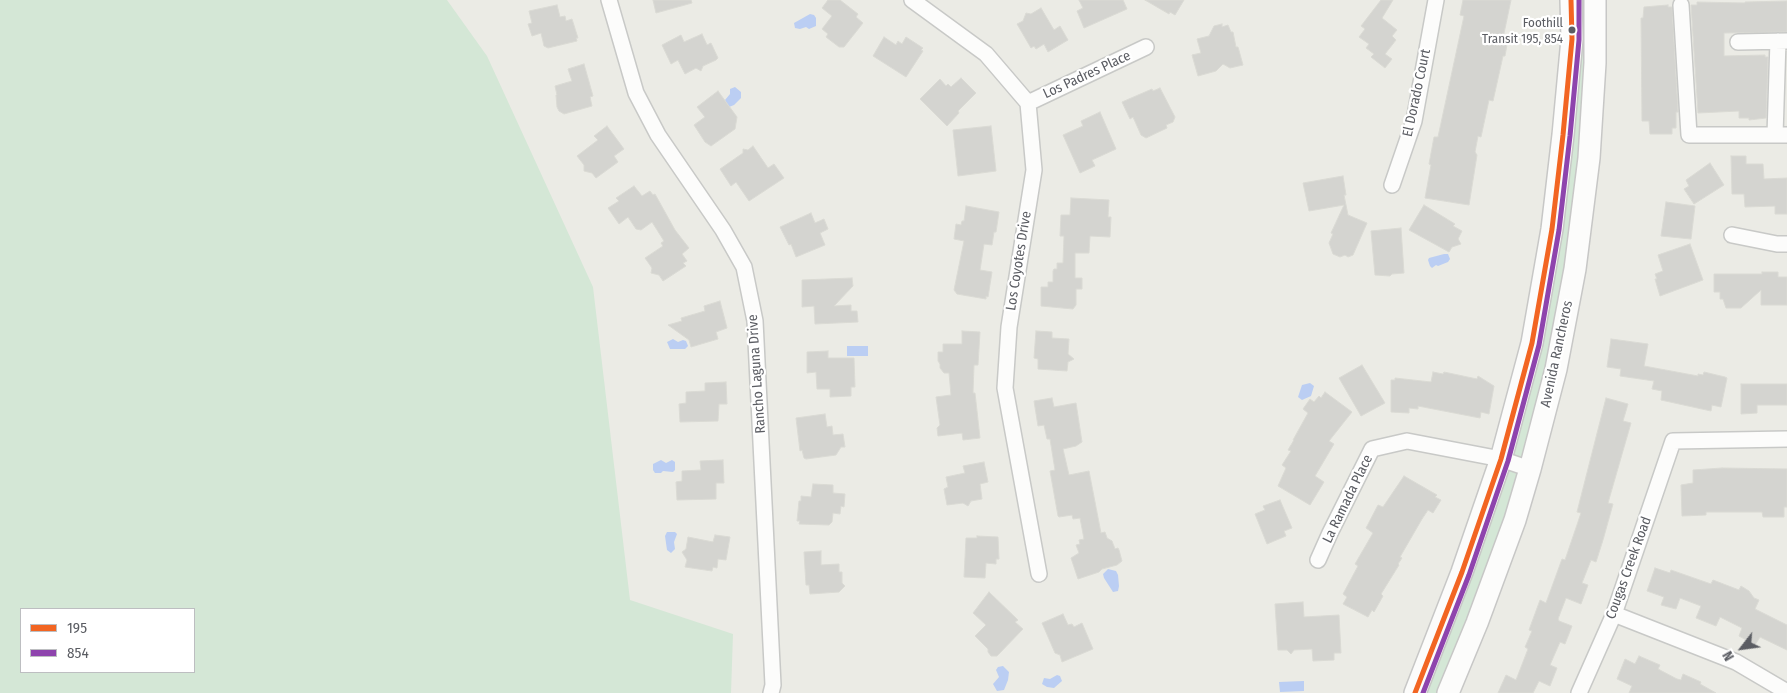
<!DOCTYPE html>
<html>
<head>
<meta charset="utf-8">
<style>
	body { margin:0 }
	#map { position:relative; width:1787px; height:693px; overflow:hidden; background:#ebebe5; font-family:"Fira Sans Condensed",sans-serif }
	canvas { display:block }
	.legend { position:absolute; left:20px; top:608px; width:175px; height:65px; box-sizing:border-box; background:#fff; border:1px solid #bdbec1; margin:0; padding:6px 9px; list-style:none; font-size:15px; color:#5b5d63 }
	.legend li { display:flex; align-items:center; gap:10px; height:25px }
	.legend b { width:25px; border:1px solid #bdbec1 }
	.north { position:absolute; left:1717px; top:623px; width:50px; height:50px; -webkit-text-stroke:4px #fff; paint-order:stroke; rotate:240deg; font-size:14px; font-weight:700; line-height:20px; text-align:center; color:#5b5d63 }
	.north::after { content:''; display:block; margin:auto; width:18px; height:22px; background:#5b5d63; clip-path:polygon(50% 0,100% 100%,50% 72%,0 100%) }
</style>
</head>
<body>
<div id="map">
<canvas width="1787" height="693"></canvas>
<ul class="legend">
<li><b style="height:6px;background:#f26522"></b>195</li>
<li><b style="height:6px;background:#8e44ad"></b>854</li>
</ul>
<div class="north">N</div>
</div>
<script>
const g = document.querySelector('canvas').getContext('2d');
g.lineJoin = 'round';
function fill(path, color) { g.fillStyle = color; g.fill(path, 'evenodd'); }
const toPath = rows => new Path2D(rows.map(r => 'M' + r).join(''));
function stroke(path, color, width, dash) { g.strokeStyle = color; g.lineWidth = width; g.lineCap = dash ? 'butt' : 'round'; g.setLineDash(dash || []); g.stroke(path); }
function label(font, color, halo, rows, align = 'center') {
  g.font = font + ' "Fira Sans Condensed",sans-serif'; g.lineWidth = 4.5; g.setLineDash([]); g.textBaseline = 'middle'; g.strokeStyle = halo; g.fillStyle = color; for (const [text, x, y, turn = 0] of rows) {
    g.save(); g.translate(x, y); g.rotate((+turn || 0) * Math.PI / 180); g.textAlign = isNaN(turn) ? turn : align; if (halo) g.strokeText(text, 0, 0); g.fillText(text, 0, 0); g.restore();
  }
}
const green = toPath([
	[0,0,447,0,487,56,593,287,630,600,733,634,731,693,0,693],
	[21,609,194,609,194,672,21,672],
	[1575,0,1591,0,1572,269,1529,463,1504,456,1519,406],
	[1502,463,1525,473,1445,693,1418,693]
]);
const water = toPath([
	[810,14,814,15,816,18,816,26,809,29,806,27,800,29,795,28,794,23],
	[735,87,741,92,741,98,734,105,729,107,725,100,730,94,730,89],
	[1444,254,1448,254,1450,259,1448,262,1438,266,1436,265,1432,268,1430,266,1428,260,1429,258],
	[673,339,678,342,683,340,686,341,688,346,685,349,670,349,667,342],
	[847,346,868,346,868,356,847,356],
	[1310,383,1314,386,1311,396,1302,400,1298,397,1302,385],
	[661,460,666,463,672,460,675,462,675,470,673,472,663,471,661,473,655,473,653,470,653,464],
	[667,532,675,532,677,534,674,542,675,549,671,553,667,550,665,536],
	[1108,569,1116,571,1118,575,1119,586,1118,591,1113,592,1104,578,1103,574],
	[1003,666,1009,672,1008,680,1004,690,997,691,993,684,999,677,996,670,998,667],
	[1057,675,1060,676,1062,681,1054,688,1047,687,1042,684,1044,678,1050,679],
	[1304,681,1304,691,1280,692,1279,682]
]);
const building = toPath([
	[653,0,691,0,692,3,656,13,653,0],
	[828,0,840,0,858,14,856,17,863,23,844,47,839,47,826,37,828,34,822,29,832,16,822,8,828,0],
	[1079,0,1123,0,1127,9,1084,28,1077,11,1083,8,1079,0],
	[1145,0,1184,0,1175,15,1170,12,1169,14,1145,0],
	[1381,0,1393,0,1382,18,1397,30,1392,36,1396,40,1385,54,1392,59,1385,68,1371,57,1374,54,1366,48,1369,44,1359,37,1365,29,1361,26,1381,0],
	[1463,0,1511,0,1503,38,1508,39,1505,56,1503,56,1493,101,1489,100,1481,137,1478,136,1475,152,1477,155,1469,205,1425,198,1431,165,1429,164,1434,137,1438,137,1464,16,1460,15,1463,0],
	[1787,1,1787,32,1724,33,1724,56,1765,55,1765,57,1768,57,1766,118,1749,120,1749,118,1739,118,1739,111,1698,113,1691,5,1697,5,1697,2,1745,3,1745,2,1787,1],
	[557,5,560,17,565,16,566,21,572,19,578,38,576,38,577,41,548,48,544,46,541,33,532,36,528,24,532,23,529,11,557,5],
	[1668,5,1668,7,1672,7,1678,112,1676,112,1676,128,1672,128,1672,134,1650,134,1649,121,1642,121,1641,18,1643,18,1644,7,1668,5],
	[1041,8,1054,30,1060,26,1068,40,1048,52,1044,44,1036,49,1034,46,1031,48,1017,24,1023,21,1026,13,1031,14,1041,8],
	[1222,24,1222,27,1228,25,1231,32,1233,32,1236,47,1238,47,1243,65,1230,68,1223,64,1216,71,1198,76,1192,55,1201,53,1197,39,1209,36,1214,26,1222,24],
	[702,34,707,45,711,43,718,58,716,60,703,66,701,71,696,68,685,74,678,60,671,64,662,45,681,35,684,42,702,34],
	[884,37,896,45,898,41,902,44,906,37,923,48,921,50,923,51,906,77,873,56,884,37],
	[584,64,593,96,590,97,592,106,564,114,559,111,557,107,556,95,557,95,555,86,572,81,568,69,584,64],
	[961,78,976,93,958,111,959,113,947,126,920,99,940,79,946,86,948,84,951,87,961,78],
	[1160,88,1175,117,1173,122,1166,125,1167,128,1146,138,1141,135,1133,117,1130,119,1122,102,1152,89,1153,91,1160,88],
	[718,91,737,117,735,129,711,146,705,142,694,125,705,117,697,107,718,91],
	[1100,112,1116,149,1092,160,1095,166,1080,173,1063,135,1083,126,1081,121,1100,112],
	[607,126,624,149,614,156,618,162,596,178,592,173,584,171,584,165,577,156,598,140,594,136,607,126],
	[991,126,996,171,958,176,953,130,991,126],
	[753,146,768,168,774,164,784,178,749,201,736,182,731,186,720,169,743,153,743,149,748,150,753,146],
	[1731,156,1746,156,1746,164,1763,164,1764,179,1787,178,1787,214,1775,214,1775,206,1745,207,1744,194,1732,194,1731,156],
	[1710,163,1724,185,1694,204,1684,189,1689,186,1686,180,1710,163],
	[1343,176,1346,195,1344,195,1348,215,1367,223,1353,255,1348,257,1345,255,1340,257,1333,254,1329,243,1333,234,1331,233,1344,205,1309,211,1303,183,1343,176],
	[634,186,642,196,650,191,653,195,655,194,675,230,689,248,682,254,687,261,683,263,686,266,663,281,659,275,651,273,652,268,645,258,663,246,661,243,664,241,652,222,641,230,636,229,628,217,619,224,608,208,619,201,616,198,634,186],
	[1071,198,1109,200,1108,217,1111,217,1110,237,1090,236,1089,253,1075,253,1075,278,1082,278,1082,289,1076,289,1076,305,1073,309,1041,306,1041,287,1048,287,1048,282,1053,282,1053,271,1054,269,1057,269,1057,263,1063,263,1064,236,1060,236,1061,215,1070,215,1071,198],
	[1666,202,1695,206,1691,239,1661,236,1666,202],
	[1424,205,1455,224,1453,226,1462,231,1458,239,1461,244,1452,247,1449,252,1409,230,1424,205],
	[966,206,999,212,996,232,994,232,992,245,984,244,980,270,992,272,988,297,986,296,986,299,957,294,954,290,964,241,954,239,956,224,961,225,962,221,964,221,966,206],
	[811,213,815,223,824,219,828,229,820,233,825,245,796,257,791,244,789,245,780,227,811,213],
	[1401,228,1404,273,1392,274,1390,276,1375,275,1371,231,1401,228],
	[1690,244,1703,280,1660,296,1655,279,1657,279,1655,274,1663,271,1658,255,1690,244],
	[1762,272,1778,272,1778,277,1787,277,1787,305,1761,305,1761,290,1741,308,1726,308,1723,299,1720,299,1720,292,1714,292,1714,274,1762,274,1762,272],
	[852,278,853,286,834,306,851,305,851,311,857,311,858,322,815,324,814,306,802,307,802,280,852,278],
	[720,301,727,328,716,332,718,339,691,347,689,340,668,325,682,321,681,318,705,311,704,306,720,301],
	[962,331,980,332,978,365,974,365,973,393,975,393,980,438,963,440,962,433,938,436,937,428,940,425,936,397,951,395,949,373,944,373,940,368,940,364,938,361,938,352,943,352,943,344,962,344,962,331],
	[1036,331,1052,332,1052,338,1069,339,1068,354,1074,359,1068,362,1067,371,1038,369,1038,359,1034,358,1036,331],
	[1611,339,1648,344,1644,366,1698,376,1698,374,1703,375,1704,372,1725,377,1727,378,1721,407,1712,405,1711,411,1661,400,1662,391,1652,389,1654,381,1620,376,1621,369,1607,367,1611,339],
	[828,351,828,358,854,358,855,387,851,387,851,396,830,397,830,389,817,389,816,372,807,373,807,352,828,351],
	[1362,365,1385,403,1361,416,1339,378,1362,365],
	[1433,372,1443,374,1444,372,1477,379,1478,376,1494,386,1489,414,1481,412,1480,418,1418,406,1418,409,1409,408,1409,413,1391,412,1391,380,1395,380,1395,378,1431,382,1433,372],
	[726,382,727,404,719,404,718,421,680,422,679,404,686,403,686,392,705,391,705,383,726,382],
	[1741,384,1787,384,1787,405,1757,405,1757,413,1741,414,1741,384],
	[1325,392,1352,412,1329,441,1334,444,1315,476,1324,482,1310,505,1278,486,1286,468,1282,465,1291,451,1288,450,1294,440,1293,440,1308,413,1303,409,1310,399,1314,402,1319,396,1321,398,1325,392],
	[1052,398,1054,407,1076,403,1082,442,1076,446,1063,449,1069,475,1089,471,1101,533,1105,532,1107,538,1112,541,1115,549,1118,548,1119,550,1122,561,1117,565,1102,569,1099,572,1078,579,1071,558,1079,553,1076,545,1080,544,1079,540,1084,539,1080,518,1073,519,1072,515,1059,517,1058,516,1050,471,1055,470,1050,439,1047,439,1044,425,1038,426,1034,401,1052,398],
	[1606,398,1628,404,1623,421,1631,423,1608,503,1613,504,1603,540,1596,562,1591,560,1582,583,1588,585,1581,604,1566,598,1558,619,1559,621,1572,626,1565,644,1560,642,1550,665,1557,668,1550,686,1539,681,1533,693,1498,693,1506,675,1516,680,1528,649,1525,647,1532,631,1529,630,1540,600,1546,603,1562,559,1565,560,1581,513,1577,512,1606,398],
	[825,414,827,427,832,426,833,435,843,434,845,447,841,447,836,455,806,459,804,458,802,450,800,451,796,418,825,414],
	[723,460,724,483,716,483,716,499,677,500,676,482,682,481,682,471,701,470,700,461,723,460],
	[984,462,988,482,980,484,982,499,971,501,968,506,963,503,947,505,944,489,948,487,946,477,965,473,963,466,984,462],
	[1722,468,1787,469,1787,507,1784,507,1784,517,1763,517,1762,512,1706,512,1706,515,1682,516,1681,485,1693,483,1693,470,1722,468],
	[1404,476,1437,495,1435,497,1441,500,1433,513,1428,510,1422,519,1400,557,1402,558,1398,564,1399,565,1381,594,1383,596,1374,612,1372,610,1368,617,1343,604,1347,597,1343,594,1358,566,1355,564,1373,533,1366,528,1378,505,1383,507,1404,476],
	[813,484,833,485,833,493,845,494,844,507,841,506,840,514,833,513,832,522,829,525,799,524,800,521,797,521,799,501,801,501,801,496,811,497,813,484],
	[1280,500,1292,528,1284,531,1286,536,1267,544,1255,514,1265,510,1263,506,1280,500],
	[715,535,730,537,726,560,718,559,717,568,713,567,712,571,685,567,687,560,682,552,686,549,688,537,713,542,715,535],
	[977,536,998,537,999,559,996,559,996,564,986,563,985,578,964,577,966,538,977,538,977,536],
	[821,551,821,565,839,564,839,572,842,572,842,583,845,586,839,592,810,594,809,585,806,585,804,552,821,551],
	[1655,568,1670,573,1671,570,1711,584,1713,580,1739,590,1741,586,1749,591,1754,598,1759,600,1755,609,1787,625,1787,650,1760,637,1755,645,1739,636,1742,628,1720,617,1716,626,1696,618,1701,606,1680,598,1676,609,1661,605,1664,597,1647,591,1655,568],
	[989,592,1018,620,1015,622,1023,629,997,656,991,656,988,652,988,649,975,636,986,625,973,613,989,592],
	[1303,602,1304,617,1339,615,1341,653,1334,653,1334,660,1313,661,1312,649,1294,650,1291,654,1287,650,1278,650,1275,604,1303,602],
	[1063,614,1068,625,1072,624,1074,627,1082,623,1093,649,1062,662,1060,655,1055,653,1042,623,1063,614],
	[1639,656,1660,665,1658,669,1677,679,1681,680,1683,674,1701,682,1700,684,1716,693,1629,693,1632,686,1617,679,1625,659,1635,664,1639,656]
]);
const street = toPath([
	[609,0,636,93,658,135,723,230,744,267,755,321,773,685,771,693],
	[912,0,986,54,1028,103,1034,170,1009,327,1005,388,1039,574],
	[1681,5,1689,135,1787,135],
	[1738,42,1787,41],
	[1028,103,1146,47],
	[1775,135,1778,41],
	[1392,185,1414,121,1436,0],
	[1732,235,1777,244,1787,244],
	[1318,560,1330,533,1372,449,1407,441,1501,459,1530,469],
	[1614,614,1736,662,1787,692],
	[1579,693,1614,614,1673,441,1787,439]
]);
const secondary = toPath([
	[1415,693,1462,572,1501,459,1532,343,1552,229,1563,135,1572,39,1571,0],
	[1448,693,1477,623,1515,520,1530,469,1556,369,1575,269,1589,158,1595,63,1595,0]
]);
const bus1 = toPath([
	[1415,693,1462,572,1501,459,1532,343,1552,229,1563,135,1572,39,1571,0]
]);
const bus2 = toPath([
	[1423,693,1469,575,1508,461,1539,345,1559,230,1570,136,1579,40,1579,0]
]);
const markers = [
	[1572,30,4.5,"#5b5d63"]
];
const busNames = [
	["Foothill",1563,23],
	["Transit 195, 854",1563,39]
];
const streetNames = [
	["Los Padres Place",1087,75,-25],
	["El Dorado Court",1417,93,-78],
	["Los Coyotes Drive",1019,261,-81],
	["Avenida Rancheros",1557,354,-78],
	["Rancho Laguna Drive",757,374,-94],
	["La Ramada Place",1348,499,-64],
	["Cougas Creek Road",1629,568,-70]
];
fill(green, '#d4e7d6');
fill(water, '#bbcef3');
fill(building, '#d4d4d0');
stroke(building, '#dadad4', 1);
stroke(street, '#c8c9c7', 18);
stroke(secondary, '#c7c7c6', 24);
stroke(street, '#fcfcfb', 15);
stroke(secondary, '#fcfcfb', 21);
stroke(bus1, '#f26522', 5);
stroke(bus2, '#8e44ad', 5);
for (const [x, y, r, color] of markers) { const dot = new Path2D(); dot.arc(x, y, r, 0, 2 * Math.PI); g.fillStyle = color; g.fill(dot); stroke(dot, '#fff', 2); }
label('13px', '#5b5d63', '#fff', busNames, 'right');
label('14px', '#5b5d63', '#fff', streetNames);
</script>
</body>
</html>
